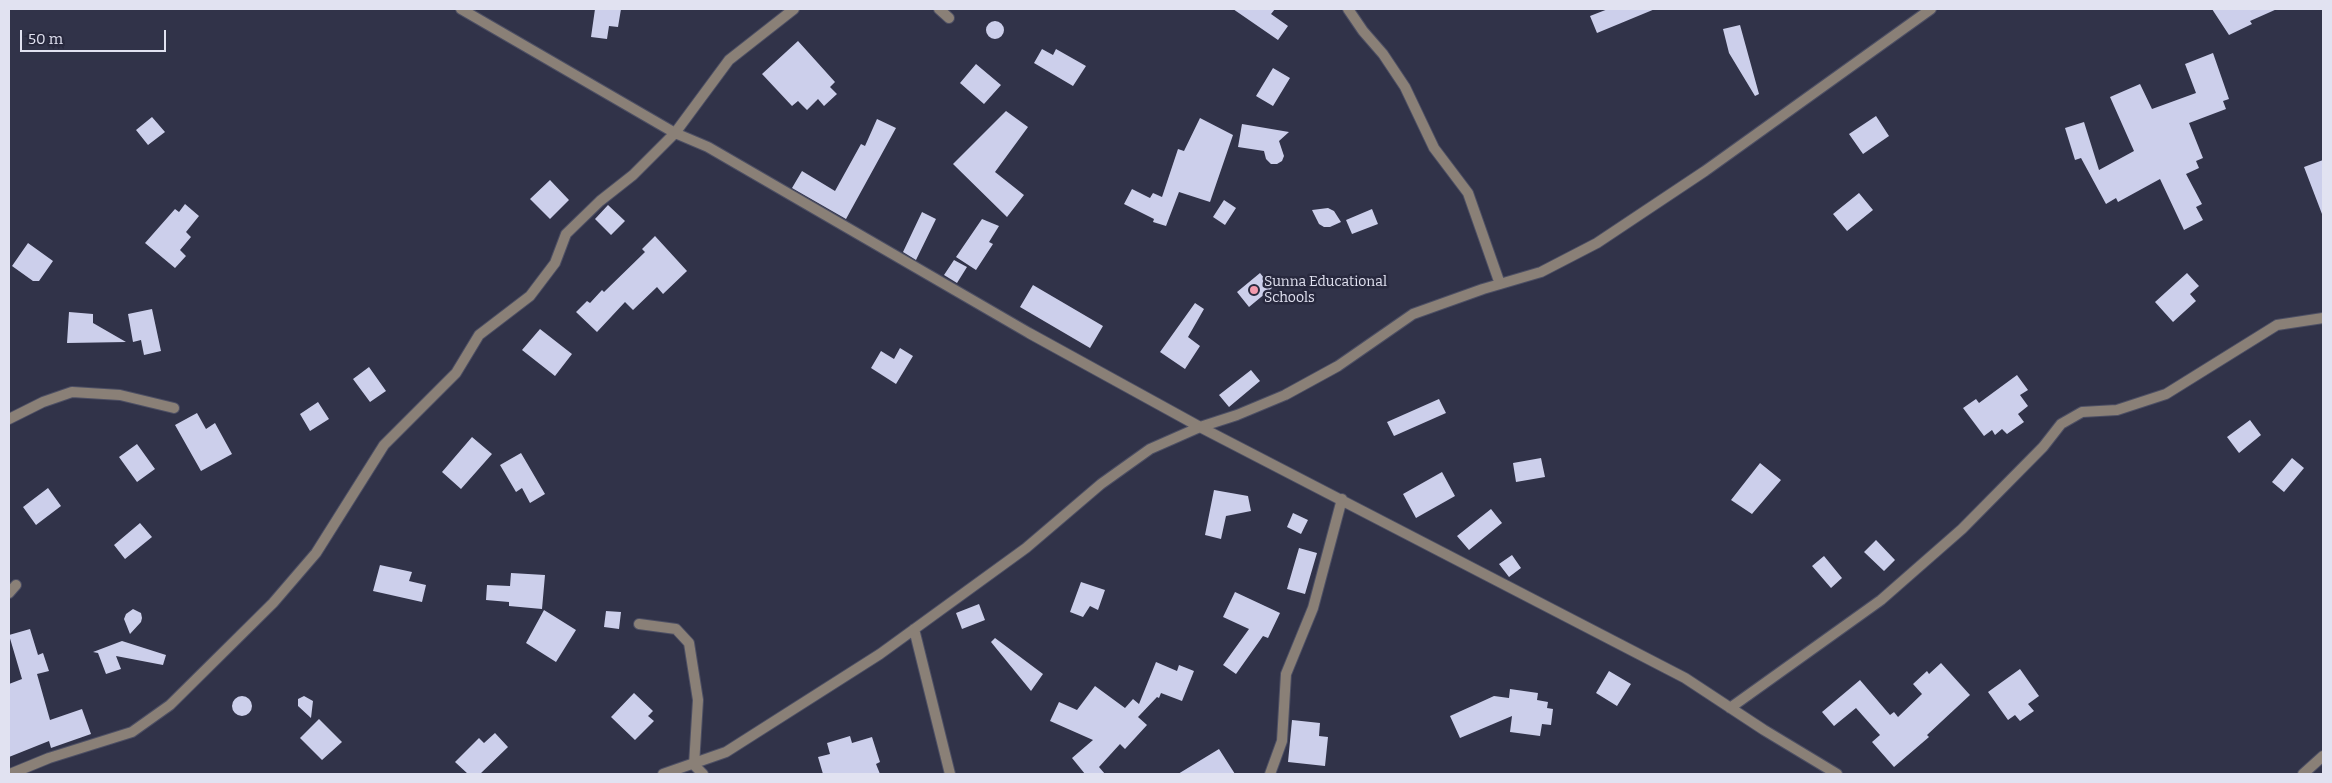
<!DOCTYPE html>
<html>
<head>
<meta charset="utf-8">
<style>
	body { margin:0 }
	#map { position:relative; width:2332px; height:783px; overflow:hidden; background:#313349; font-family:Bitter,serif }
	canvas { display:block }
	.frame { position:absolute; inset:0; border:10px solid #e1e2f1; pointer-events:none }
	.scale { position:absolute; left:20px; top:30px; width:146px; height:22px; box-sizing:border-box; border:2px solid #e1e2f1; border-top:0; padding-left:6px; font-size:15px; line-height:18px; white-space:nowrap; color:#e1e2f1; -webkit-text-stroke:4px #28293e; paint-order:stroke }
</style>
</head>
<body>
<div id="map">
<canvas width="2332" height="783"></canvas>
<div class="frame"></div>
<div class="scale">50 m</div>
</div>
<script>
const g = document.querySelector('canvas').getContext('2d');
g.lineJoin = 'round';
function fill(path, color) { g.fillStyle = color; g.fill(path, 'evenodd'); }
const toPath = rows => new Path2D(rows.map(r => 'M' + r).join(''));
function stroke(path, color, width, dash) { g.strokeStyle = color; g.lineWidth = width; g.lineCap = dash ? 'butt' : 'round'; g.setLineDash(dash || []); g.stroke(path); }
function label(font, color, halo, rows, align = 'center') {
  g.font = font + ' Bitter,serif'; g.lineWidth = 5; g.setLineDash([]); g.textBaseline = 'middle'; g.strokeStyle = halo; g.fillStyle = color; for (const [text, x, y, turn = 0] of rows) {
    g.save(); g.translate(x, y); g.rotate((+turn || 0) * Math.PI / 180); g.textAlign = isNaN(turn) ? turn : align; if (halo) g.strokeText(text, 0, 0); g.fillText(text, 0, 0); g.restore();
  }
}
const building = toPath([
	[595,9,621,9,618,27,609,26,607,39,591,37],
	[1233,9,1275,9,1271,14,1288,26,1278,40],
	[1608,9,1655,9,1597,33,1590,16],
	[2212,9,2277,9,2250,21,2252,24,2229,35],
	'986 30a9 9 0 1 1 18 0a9 9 0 1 1-18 0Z',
	[1740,25,1759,94,1755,96,1729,53,1723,29],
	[798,41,835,82,830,87,837,94,824,106,818,99,807,110,798,101,792,106,762,74],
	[1042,49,1053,55,1056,49,1086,66,1073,86,1034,63],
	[2213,53,2229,99,2223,101,2226,109,2189,123,2203,158,2196,161,2199,168,2186,174,2202,204,2196,207,2203,220,2184,230,2160,179,2118,202,2116,198,2106,204,2081,158,2075,160,2065,128,2084,122,2099,170,2134,151,2110,97,2140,84,2152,109,2196,93,2185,64],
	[976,64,1001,85,984,104,960,83],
	[1273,68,1290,78,1273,106,1256,96],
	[1006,111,1028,127,995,172,1024,195,1007,217,953,164],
	[1876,116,1889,136,1863,154,1849,134],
	[152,117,165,132,148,145,136,130],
	[1200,118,1233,135,1210,202,1179,192,1166,226,1153,222,1154,219,1124,204,1132,189,1150,198,1153,193,1162,197,1178,149,1184,151],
	[877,119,896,128,846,219,792,188,802,171,835,191,861,144,865,146],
	[1242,124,1289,132,1279,141,1284,156,1282,161,1277,164,1271,164,1266,159,1264,151,1238,147],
	[2323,160,2323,213,2322,214,2304,167],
	[550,180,569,200,550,219,530,199],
	[1859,193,1873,210,1847,231,1833,214],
	[1224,200,1236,208,1225,225,1213,217],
	[185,204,199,216,186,232,191,237,180,250,186,256,175,268,145,243,175,209,179,212],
	[608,205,625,221,611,235,595,219],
	[1328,208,1334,211,1341,222,1330,227,1324,227,1319,224,1312,210],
	[1372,209,1378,224,1352,234,1346,220],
	[922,212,936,219,916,260,903,252],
	[982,219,999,226,989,242,993,244,976,270,956,257],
	[655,236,687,271,663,294,657,287,633,310,625,302,597,332,576,312,587,301,590,303,602,290,604,292,645,252,642,249],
	[28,243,53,261,39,281,33,281,12,266],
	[954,260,967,267,957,283,944,275],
	[1260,273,1272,288,1249,307,1237,292],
	[2187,273,2199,286,2190,294,2196,301,2173,322,2155,302],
	[1033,285,1103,326,1090,348,1020,307],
	[1195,303,1204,309,1188,337,1200,346,1185,369,1160,352],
	[152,309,161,351,144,355,141,340,133,342,128,314],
	[69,312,93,314,93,323,126,342,67,343],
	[540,329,572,354,555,376,522,350],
	[900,348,913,356,896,384,871,368,881,351,894,359],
	[369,367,386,391,370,402,353,379],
	[1251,370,1260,381,1229,407,1219,395],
	[2017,375,2028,390,2020,395,2028,406,2018,414,2024,422,2007,434,2002,429,1995,435,1992,430,1984,436,1963,408,1976,399,1979,403],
	[1439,399,1446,413,1394,436,1387,422],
	[318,402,329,419,310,431,300,414],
	[197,413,206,429,215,423,232,454,201,471,175,425],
	[2250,420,2261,435,2239,453,2227,437],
	[472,437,492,454,461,489,442,472],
	[137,444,155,469,137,482,119,457],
	[521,453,545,494,530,503,522,488,516,492,500,465],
	[1541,458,1545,477,1516,482,1513,463],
	[2292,458,2304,468,2284,492,2272,482],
	[1760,463,1781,480,1752,514,1731,500],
	[1442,472,1455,496,1416,518,1403,494],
	[48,488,61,506,36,525,23,507],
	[1214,490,1248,496,1251,511,1226,516,1221,539,1205,535],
	[1491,509,1502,523,1469,550,1457,536],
	[1293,513,1308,520,1301,534,1287,527],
	[140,523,152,537,125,559,114,545],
	[1876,540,1895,560,1884,571,1864,552],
	[1299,548,1317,553,1305,594,1287,589],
	[1512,555,1521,568,1509,577,1499,564],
	[1824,556,1842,578,1831,588,1812,566],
	[380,565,412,572,409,581,426,585,422,602,373,591],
	[511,573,545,575,542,609,509,606,509,602,486,600,487,585,510,586],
	[1081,582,1105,590,1098,610,1090,606,1083,617,1070,612],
	[1235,592,1280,613,1268,638,1263,636,1236,674,1223,665,1249,629,1223,617],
	[979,604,985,620,962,629,956,613],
	[133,609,141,613,142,618,141,622,130,634,124,619,126,614],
	[544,610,576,630,556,662,526,643],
	[606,611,621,612,619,629,604,627],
	[30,629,38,655,43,653,49,671,37,674,50,720,82,709,91,734,51,748,49,741,9,757,9,684,22,679,9,635],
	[995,638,1043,674,1031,691,991,642],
	[122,641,166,655,163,665,116,656,121,669,106,674,98,653,93,652],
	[1156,662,1177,671,1179,665,1194,671,1182,701,1161,693,1159,698,1157,697,1138,717,1147,725,1125,749,1120,744,1099,767,1105,774,1085,774,1072,758,1093,740,1050,721,1059,702,1077,710,1095,686,1125,708,1133,699,1139,704],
	[1941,663,1970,695,1927,735,1929,737,1894,767,1872,742,1880,735,1856,708,1834,726,1822,712,1860,680,1890,715,1894,712,1898,717,1922,694,1913,684,1927,671,1929,674],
	[2020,669,2039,696,2028,704,2034,711,2020,721,2015,715,2008,720,1988,692],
	[1609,671,1631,684,1617,706,1596,693],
	[1510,689,1538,693,1537,700,1548,702,1547,708,1553,709,1551,725,1542,724,1540,736,1510,732,1512,716,1460,738,1450,716,1494,696,1509,698],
	[634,693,653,711,648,716,654,721,635,740,611,717],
	'232 706a10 10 0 1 1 20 0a10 10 0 1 1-20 0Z',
	[304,696,313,701,311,718,298,706,298,699],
	[319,719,342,742,322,760,300,738],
	[1292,720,1320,723,1319,736,1328,737,1325,766,1288,762],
	[495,733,508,747,480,774,468,774,455,762,479,738,484,743],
	[850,736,852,743,872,737,880,762,876,764,880,774,823,774,818,757,830,754,827,743],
	[1219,749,1235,774,1178,774]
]);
const minor = toPath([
	[461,9,675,133,708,147,1029,333,1200,427,1685,678,1764,730,1837,774],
	[939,9,949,18],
	[1348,9,1363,31,1383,54,1405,87,1434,148,1468,193,1500,284],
	[9,419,43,402,72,392,120,395,174,408],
	[9,593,16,585],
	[639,624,676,629,689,643,698,700,694,765,703,774],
	[914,629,950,774],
	[1730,708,1881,600,1962,529,2043,447,2061,424,2082,412,2117,410,2166,394,2277,325,2323,318],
	[10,774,49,758,132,732,170,705,273,603,316,553,384,445,456,373,479,335,530,296,555,263,566,234,600,201,633,175,675,133,729,60,794,9],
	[663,774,726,752,880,654,1026,548,1101,484,1150,449,1200,427,1237,415,1285,395,1338,366,1413,314,1483,289,1541,272,1597,243,1705,171,1931,9],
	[1270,774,1282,741,1286,674,1313,608,1342,499],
	[2303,774,2323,756]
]);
const markers = [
	[1254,290,5,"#f29aad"]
];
const poiNames = [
	["Sunna Educational",1264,282],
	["Schools",1264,298]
];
fill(building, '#cccfeb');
stroke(minor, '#4d4f64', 12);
stroke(minor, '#8a8077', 10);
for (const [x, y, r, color] of markers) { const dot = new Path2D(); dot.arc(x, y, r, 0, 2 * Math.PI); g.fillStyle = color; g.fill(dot); stroke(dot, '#28293e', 2); }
label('14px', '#e1e2f1', '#28293e', poiNames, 'left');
</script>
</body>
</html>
